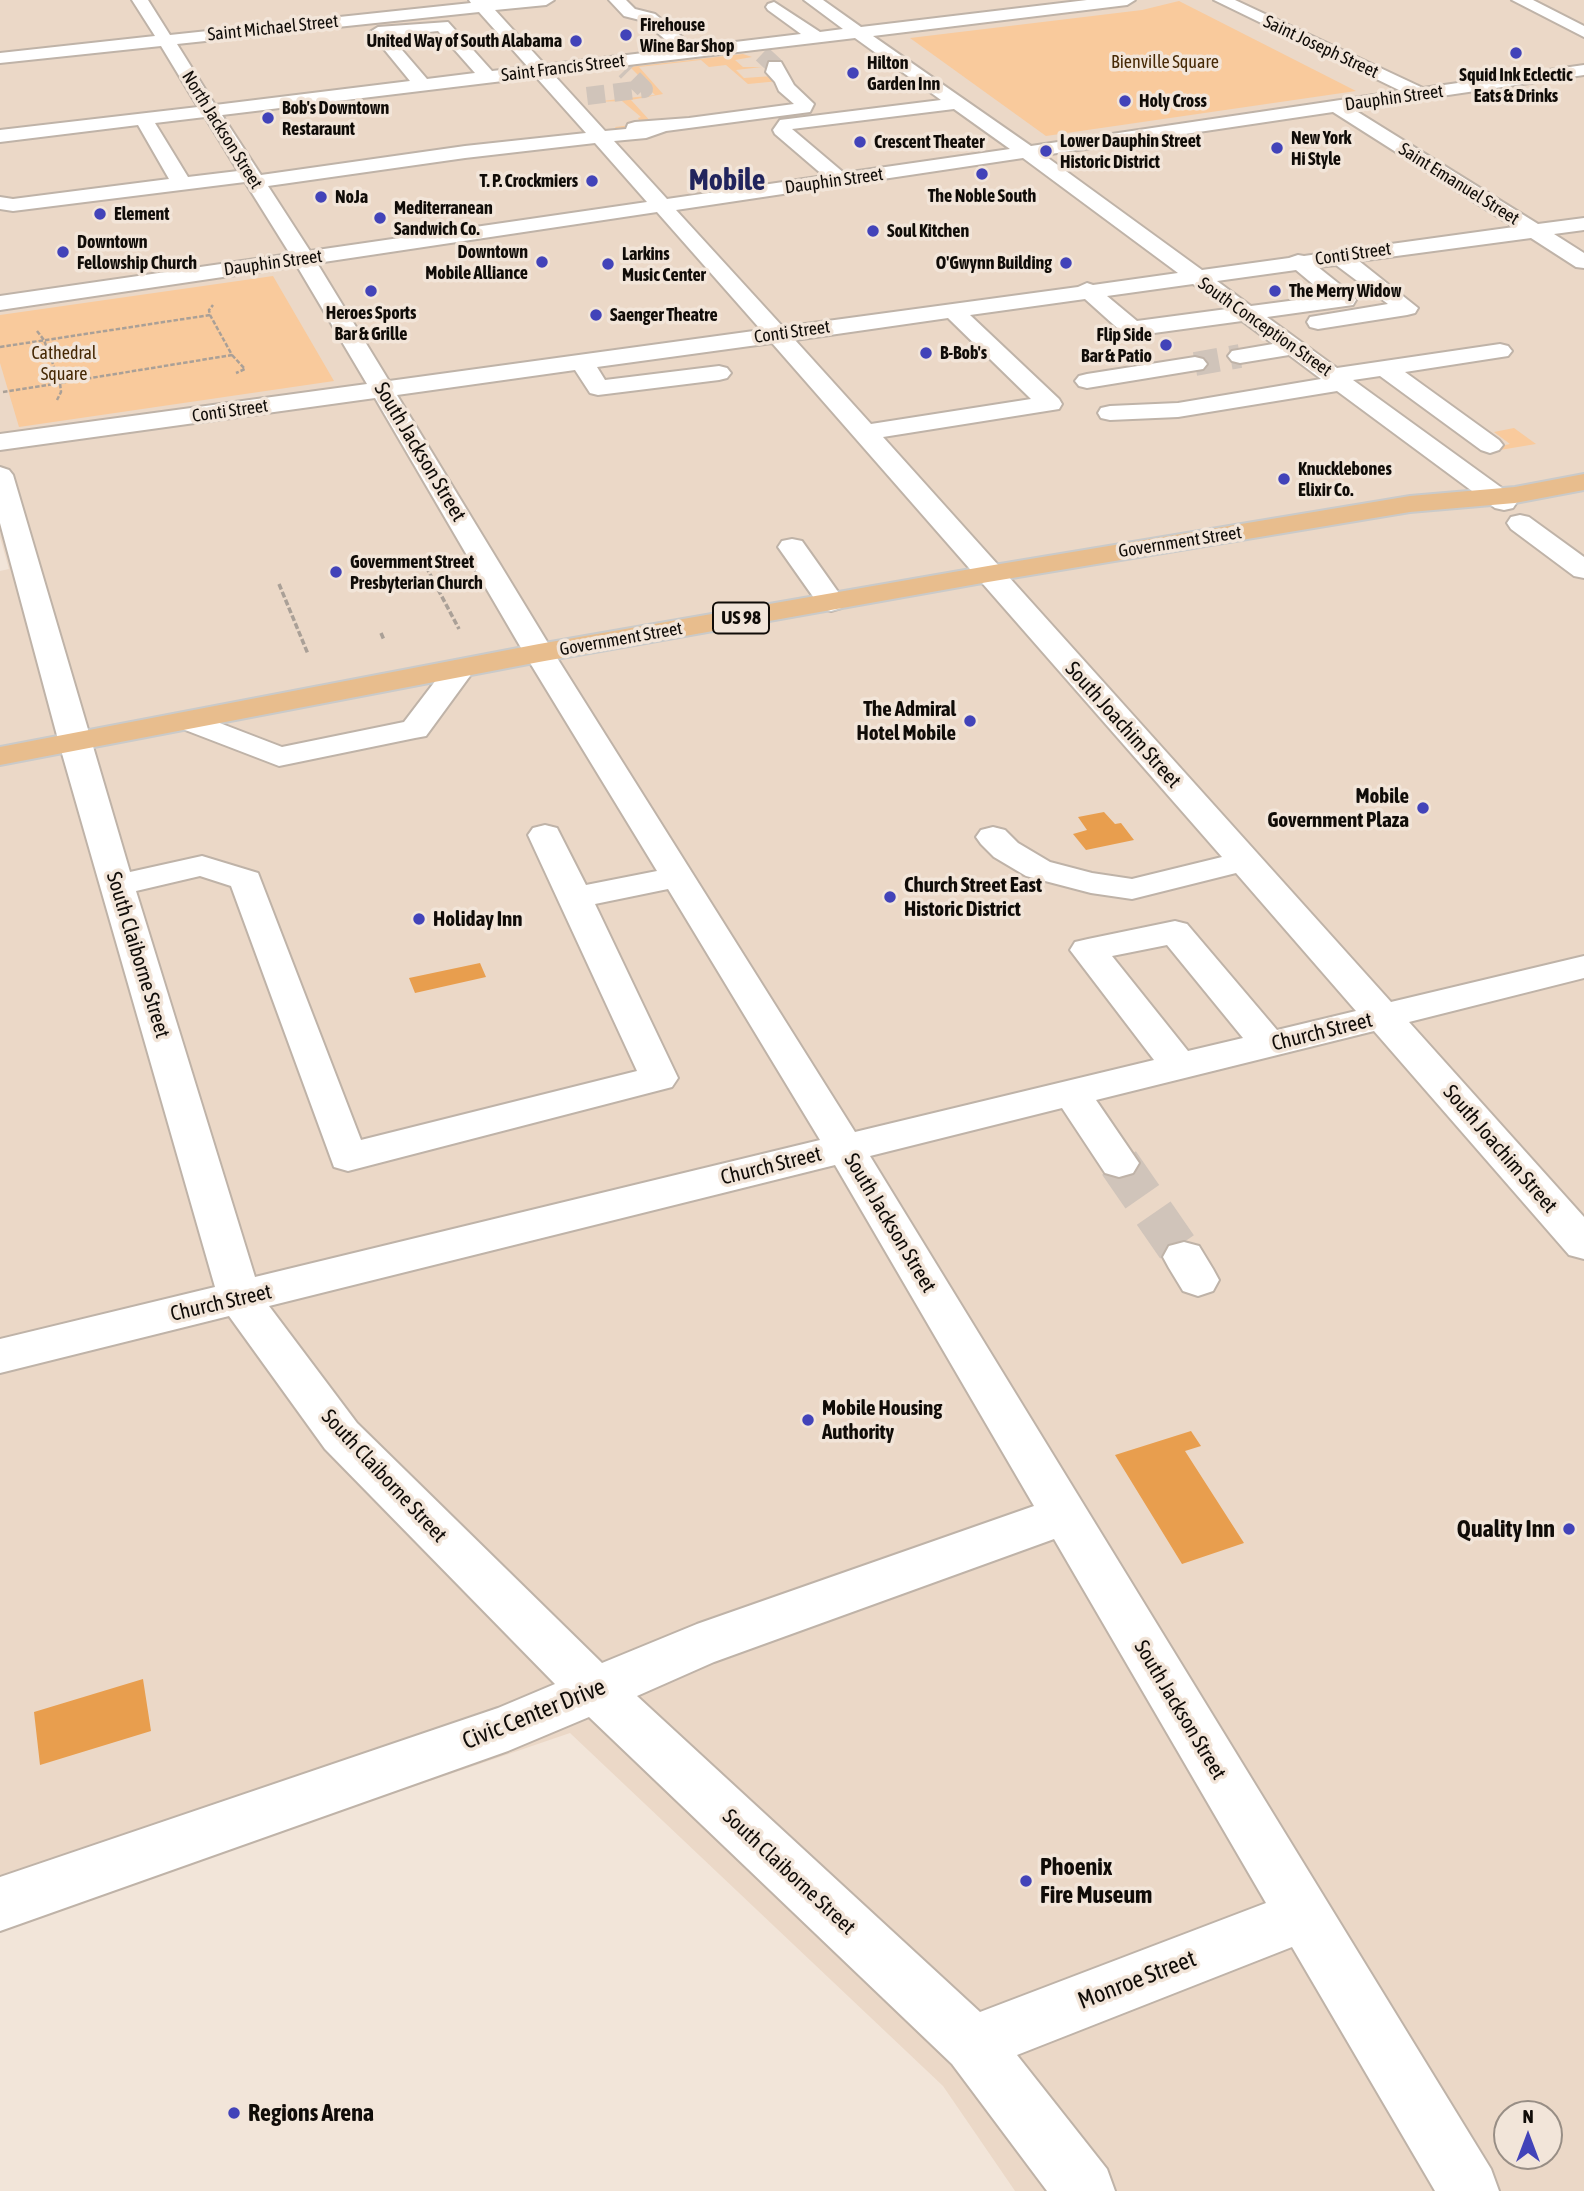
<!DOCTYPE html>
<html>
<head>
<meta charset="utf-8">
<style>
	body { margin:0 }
	#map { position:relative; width:1584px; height:2191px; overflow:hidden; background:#f2e5d9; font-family:"Asap Condensed",sans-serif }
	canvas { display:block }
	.north { position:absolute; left:1493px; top:2100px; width:70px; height:70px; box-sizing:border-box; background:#f2e5d9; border:2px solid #988e85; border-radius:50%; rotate:0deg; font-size:19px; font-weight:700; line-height:28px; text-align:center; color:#100c08 }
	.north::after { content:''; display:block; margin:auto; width:24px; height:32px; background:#4243b9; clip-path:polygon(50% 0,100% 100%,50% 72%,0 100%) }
</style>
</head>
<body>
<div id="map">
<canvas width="1584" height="2191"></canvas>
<div class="north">N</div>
</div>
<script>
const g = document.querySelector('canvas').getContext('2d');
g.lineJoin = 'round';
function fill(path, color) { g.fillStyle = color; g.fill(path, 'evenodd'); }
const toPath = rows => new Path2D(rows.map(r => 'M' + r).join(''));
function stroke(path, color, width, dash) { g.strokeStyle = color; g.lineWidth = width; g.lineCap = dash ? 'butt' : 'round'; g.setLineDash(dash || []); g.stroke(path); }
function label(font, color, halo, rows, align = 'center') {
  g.font = font + ' "Asap Condensed",sans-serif'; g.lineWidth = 7; g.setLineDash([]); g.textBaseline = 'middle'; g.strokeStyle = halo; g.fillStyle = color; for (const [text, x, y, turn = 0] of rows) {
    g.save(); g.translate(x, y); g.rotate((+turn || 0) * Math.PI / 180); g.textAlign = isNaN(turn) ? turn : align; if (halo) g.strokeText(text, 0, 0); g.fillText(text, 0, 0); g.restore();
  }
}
const built = toPath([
	[0,0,1584,0,1584,2191,1015,2191,943,2086,570,1733,0,1928,0,571,9,569,0,537],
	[1507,2114,1549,2114,1549,2156,1507,2156]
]);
const green = toPath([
	[1179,1,1356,91,1046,136,910,38,1142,10],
	[743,54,752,57,735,60,743,67,762,67,736,70,744,78,773,76,779,81,748,84,726,65,709,67,701,60,639,67,663,94,631,100,653,124,616,129,615,127,641,124,638,118,641,117,622,101,593,102,655,95,647,87,649,86,630,67],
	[273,276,334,381,19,427,0,363,0,315],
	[1514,428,1536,444,1500,450,1496,447,1510,444,1494,432]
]);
const water = toPath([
	[1104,812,1115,824,1121,823,1134,840,1086,850,1073,834,1087,830,1078,817],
	[480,963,486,977,415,993,409,978],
	[1191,1431,1201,1446,1185,1451,1244,1543,1182,1564,1115,1455],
	[143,1679,151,1731,40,1765,34,1712]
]);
const minorTunnelFar2 = toPath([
	[762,54,775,66],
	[587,96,644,89,625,70]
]);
const minorTunnelFar1 = toPath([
	[1195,364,1240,356]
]);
const minorTunnel = toPath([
	[1119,1163,1184,1257]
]);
const pathFar1 = toPath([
	[37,331,44,340,60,383,232,355,210,315,209,310,213,305],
	[0,347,210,315],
	[232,355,245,369,236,373],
	[3,392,60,383,61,392,57,400]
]);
const path = toPath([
	[422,559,459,629],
	[425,565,441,562],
	[279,584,308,654],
	[381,633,384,640]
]);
const minor = toPath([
	[132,0,148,0,170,35,471,3,469,0,554,0,546,5,495,10,545,65,676,49,644,21,624,16,609,0,626,0,635,9,655,14,694,47,801,34,768,10,766,7,768,4,774,2,820,32,843,29,804,0,823,0,861,27,1087,0,1135,0,1127,5,873,36,1031,146,1401,91,1214,0,1235,0,1423,88,1584,65,1584,75,1353,109,1538,224,1584,218,1584,230,1554,234,1584,253,1584,268,1576,267,1531,238,1359,261,1418,308,1415,313,1407,315,1318,329,1310,327,1307,322,1310,317,1388,304,1336,265,1318,267,1353,295,1356,300,1353,305,1267,317,1337,368,1500,344,1508,346,1512,351,1508,356,1405,372,1499,440,1503,445,1499,450,1490,453,1481,450,1380,376,1353,380,1513,496,1517,502,1513,508,1504,510,1495,508,1337,391,1178,417,1110,420,1101,418,1098,413,1101,408,1110,406,1178,403,1321,379,1289,355,1240,363,1232,361,1228,356,1232,351,1273,344,1242,321,1132,336,1124,334,1085,299,970,315,1059,399,1062,404,1059,409,883,437,1391,1002,1584,956,1584,978,1409,1022,1584,1217,1584,1259,1569,1255,1374,1031,1096,1100,1139,1163,1133,1173,1119,1177,1105,1173,1062,1108,870,1156,1491,2169,1499,2191,1435,2191,1292,1947,1017,2055,1107,2169,1115,2191,1047,2191,952,2064,589,1717,508,1751,0,1931,0,1877,498,1708,555,1684,325,1449,229,1316,0,1373,0,1339,215,1287,59,743,0,523,0,467,9,470,13,475,130,872,202,856,258,873,361,1140,637,1071,528,835,533,828,545,825,557,828,586,885,657,871,524,653,375,398,0,450,0,434,367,384,297,266,0,310,0,296,290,254,245,182,13,211,0,209,0,197,13,199,169,179,138,125,0,142,0,130,198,107,161,46,0,63,0,53,155,36,132,0],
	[479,12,528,67,492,71,448,22,378,27,370,32,410,81,215,105,177,44,479,12],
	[438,31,475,73,427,79,390,36,438,31],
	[855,38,941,100,780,120,773,130,775,134,824,176,667,199,614,141,646,138,666,131,810,112,814,104,794,85,781,62,769,62,766,72,775,82,779,91,794,104,689,118,635,122,628,124,626,129,605,131,553,74,855,38],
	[536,77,586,133,465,146,261,175,222,115,536,77],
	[954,109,1010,149,844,173,792,129,954,109],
	[1333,112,1514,227,1304,256,1298,255,1289,258,1202,270,1044,155,1333,112],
	[205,117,238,171,188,177,155,123,205,117],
	[595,143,647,202,310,251,268,186,465,158,595,143],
	[1023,158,1178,273,1093,285,1087,283,1078,287,783,327,676,210,1023,158],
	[657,212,761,330,389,381,317,263,657,212],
	[1296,270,1327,296,1251,306,1217,281,1296,270],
	[1193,284,1227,309,1137,321,1107,296,1193,284],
	[948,318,1031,399,871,424,795,340,948,318],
	[772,343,1222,857,1132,879,1092,873,1050,862,1018,843,1005,830,993,827,981,830,976,837,981,844,994,857,1026,876,1091,893,1132,899,1236,873,1356,1011,1277,1030,1187,924,1175,921,1088,939,1075,942,1070,950,1154,1060,855,1132,554,653,397,395,575,370,590,393,598,395,719,380,727,378,731,373,727,368,719,366,605,380,597,367,772,343],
	[200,876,231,886,334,1167,348,1171,672,1087,678,1078,595,904,668,889,820,1140,255,1277,136,891,200,876],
	[1167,945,1243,1038,1188,1051,1112,956,1167,945],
	[835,1165,1034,1506,697,1624,602,1663,357,1423,269,1306,835,1165],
	[1054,1539,1266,1903,980,2012,637,1696,714,1662,1054,1539],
	[1512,0,1533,0,1584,26,1584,37,1512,0],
	[1195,357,1203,359,1207,364,1203,369,1087,388,1079,386,1075,381,1079,376,1087,374,1195,357],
	[1520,515,1529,517,1584,557,1584,578,1574,576,1511,529,1507,523,1511,517,1520,515],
	[792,539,802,541,841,596,845,602,841,608,831,611,821,608,778,547,782,541,792,539],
	[460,660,471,663,475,669,426,736,415,738,279,766,180,728,176,721,180,714,191,712,282,747,404,722,449,663,460,660],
	[1184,1242,1199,1246,1213,1269,1219,1280,1213,1291,1198,1296,1183,1291,1169,1268,1163,1257,1169,1246,1184,1242]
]);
const major = toPath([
	[1584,474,1584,490,1515,503,1410,512,988,582,539,662,0,765,0,747,539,644,988,566,1410,496,1515,487,1584,474]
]);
const markers = [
	[626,35,7,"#4243b9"],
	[576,41,7,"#4243b9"],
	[1516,53,7,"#4243b9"],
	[853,73,7,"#4243b9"],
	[1125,101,7,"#4243b9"],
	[268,118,7,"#4243b9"],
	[860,142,7,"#4243b9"],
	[1277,148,7,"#4243b9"],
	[1046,151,7,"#4243b9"],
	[982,174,7,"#4243b9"],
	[592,181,7,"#4243b9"],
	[321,197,7,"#4243b9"],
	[100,214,7,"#4243b9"],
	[380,218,7,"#4243b9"],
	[873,231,7,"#4243b9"],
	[63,252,7,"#4243b9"],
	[542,262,7,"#4243b9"],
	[1066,263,7,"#4243b9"],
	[608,264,7,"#4243b9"],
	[371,291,7,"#4243b9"],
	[1275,291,7,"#4243b9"],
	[596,315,7,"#4243b9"],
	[1166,345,7,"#4243b9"],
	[926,353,7,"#4243b9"],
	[1284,479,7,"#4243b9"],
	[336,572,7,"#4243b9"],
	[970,721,7,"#4243b9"],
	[1423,808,7,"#4243b9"],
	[890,897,7,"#4243b9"],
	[419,919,7,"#4243b9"],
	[808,1420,7,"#4243b9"],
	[1569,1529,7,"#4243b9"],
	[1026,1881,7,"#4243b9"],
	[234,2113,7,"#4243b9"]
];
const farPoinames = [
	["Firehouse",640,25],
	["Wine Bar Shop",640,46],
	["United Way of South Alabama",562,41,"right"],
	["Hilton",867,63],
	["Garden Inn",867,84],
	["Squid Ink Eclectic",1516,75,"center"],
	["Eats & Drinks",1516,96,"center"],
	["Holy Cross",1139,101],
	["Bob's Downtown",282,108],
	["Restaraunt",282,129],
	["New York",1291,138],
	["Hi Style",1291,159],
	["Lower Dauphin Street",1060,141],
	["Historic District",1060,162],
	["Crescent Theater",874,142],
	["T. P. Crockmiers",578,181,"right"],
	["The Noble South",982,196,"center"],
	["NoJa",335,197],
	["Mediterranean",394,208],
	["Sandwich Co.",394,229],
	["Element",114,214],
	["Soul Kitchen",887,231],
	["Downtown",77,242],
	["Fellowship Church",77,263],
	["Downtown",528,252,"right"],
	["Mobile Alliance",528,273,"right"],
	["Larkins",622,254],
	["Music Center",622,275],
	["O'Gwynn Building",1052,263,"right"],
	["The Merry Widow",1289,291],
	["Heroes Sports",371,313,"center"],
	["Bar & Grille",371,334,"center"],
	["Saenger Theatre",610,315],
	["Flip Side",1152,335,"right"],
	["Bar & Patio",1152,356,"right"],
	["B-Bob's",940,353],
	["Knucklebones",1298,469],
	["Elixir Co.",1298,490],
	["Government Street",350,562],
	["Presbyterian Church",350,583]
];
const farStreetnames = [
	["Saint Michael Street",273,28,-6],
	["Saint Joseph Street",1321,47,25],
	["Saint Francis Street",563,68,-7],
	["Dauphin Street",1394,98,-8],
	["North Jackson Street",222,130,58],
	["Dauphin Street",834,181,-8],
	["Saint Emanuel Street",1459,184,32],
	["Conti Street",1353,254,-8],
	["Dauphin Street",273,263,-8],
	["South Conception Street",1265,327,35],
	["Conti Street",792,332,-8],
	["Conti Street",230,411,-8],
	["Government Street",1180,542,-9],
	["Government Street",621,639,-10]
];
const farParknames = [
	["Bienville Square",1165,62],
	["Cathedral",64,353],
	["Square",64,374]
];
const shields = [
	[741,618,56]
];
const shieldNames = [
	["US 98",741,618]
];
const streetNames = [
	["South Jackson Street",420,452,59],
	["South Joachim Street",1123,725,48],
	["South Claiborne Street",138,955,73],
	["Church Street",1322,1032,-14],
	["South Joachim Street",1500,1149,49],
	["Church Street",771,1166,-14],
	["South Jackson Street",890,1223,59],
	["Church Street",221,1303,-13],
	["South Claiborne Street",384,1476,47],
	["South Jackson Street",1180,1710,59],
	["South Claiborne Street",789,1872,43]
];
const poiNames = [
	["The Admiral",956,709,"right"],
	["Hotel Mobile",956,733,"right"],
	["Mobile",1409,796,"right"],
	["Government Plaza",1409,820,"right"],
	["Church Street East",904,885],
	["Historic District",904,909],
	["Holiday Inn",433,919],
	["Mobile Housing",822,1408],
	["Authority",822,1432]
];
const nearPoinames = [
	["Quality Inn",1555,1529,"right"],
	["Phoenix",1040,1867],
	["Fire Museum",1040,1895],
	["Regions Arena",248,2113]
];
const nearStreetnames = [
	["Civic Center Drive",534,1714,-22],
	["Monroe Street",1137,1980,-21]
];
const farTownnames = [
	["Mobile",727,181]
];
fill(built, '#ebd8c7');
fill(green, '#f9ca9c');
fill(water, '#e89e4e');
stroke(minorTunnelFar2, '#d0c4ba', 18, [18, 9]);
stroke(minorTunnelFar1, '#d0c4ba', 24, [24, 12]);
stroke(minorTunnel, '#d0c4ba', 41, [41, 20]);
stroke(minor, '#bfb3a8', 4);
stroke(major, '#cacac9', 4);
stroke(pathFar1, '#aaa097', 2.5, [4.5, 2]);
stroke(path, '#aaa097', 3.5, [6, 2.5]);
fill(minor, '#fff');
fill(major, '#e8bd8d');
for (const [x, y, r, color] of markers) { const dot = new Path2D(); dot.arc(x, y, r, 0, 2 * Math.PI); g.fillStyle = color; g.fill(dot); stroke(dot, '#f2e5d9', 2.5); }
label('bold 18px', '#100c08', '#f2e5d9', farPoinames, 'left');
label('18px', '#100c08', '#f2e5d9', farStreetnames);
label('18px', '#462905', '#f2e5d9', farParknames);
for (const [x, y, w] of shields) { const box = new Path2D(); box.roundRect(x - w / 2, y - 15.5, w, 31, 5); g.fillStyle = '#f2e5d9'; g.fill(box); stroke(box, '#100c08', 2); }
label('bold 19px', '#100c08', null, shieldNames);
label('21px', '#100c08', '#f2e5d9', streetNames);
label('bold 21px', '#100c08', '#f2e5d9', poiNames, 'left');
label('bold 24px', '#100c08', '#f2e5d9', nearPoinames, 'left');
label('24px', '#100c08', '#f2e5d9', nearStreetnames);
label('bold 30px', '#21245d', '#f2e5d9', farTownnames);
</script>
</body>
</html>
